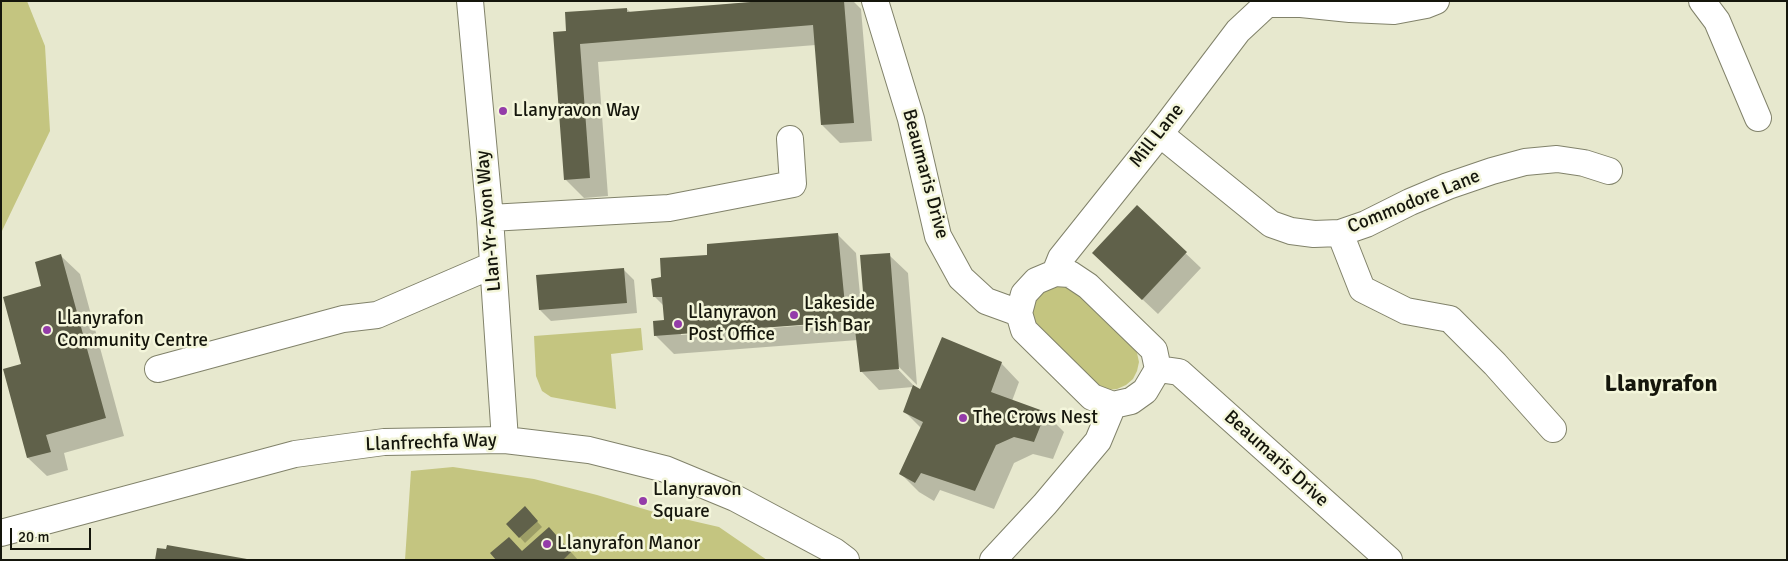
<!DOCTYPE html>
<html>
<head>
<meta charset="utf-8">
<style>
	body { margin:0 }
	#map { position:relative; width:1788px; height:561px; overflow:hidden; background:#e7e8ce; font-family:Signika,sans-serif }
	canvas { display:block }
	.frame { position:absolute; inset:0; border:2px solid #15160c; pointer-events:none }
	.scale { position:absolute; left:10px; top:528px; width:81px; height:22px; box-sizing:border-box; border:2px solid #15160c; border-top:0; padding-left:6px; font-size:15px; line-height:18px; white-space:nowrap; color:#15160c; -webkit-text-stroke:4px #f4f6db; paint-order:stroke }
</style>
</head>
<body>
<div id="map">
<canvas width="1788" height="561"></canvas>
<div class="frame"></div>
<div class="scale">20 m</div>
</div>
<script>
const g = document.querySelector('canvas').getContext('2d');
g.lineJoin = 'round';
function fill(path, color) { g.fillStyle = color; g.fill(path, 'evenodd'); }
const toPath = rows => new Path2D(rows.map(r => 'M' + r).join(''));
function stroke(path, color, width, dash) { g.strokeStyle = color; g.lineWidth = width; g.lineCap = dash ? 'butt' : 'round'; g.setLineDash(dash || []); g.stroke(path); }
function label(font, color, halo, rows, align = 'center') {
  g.font = font + ' Signika,sans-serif'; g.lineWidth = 5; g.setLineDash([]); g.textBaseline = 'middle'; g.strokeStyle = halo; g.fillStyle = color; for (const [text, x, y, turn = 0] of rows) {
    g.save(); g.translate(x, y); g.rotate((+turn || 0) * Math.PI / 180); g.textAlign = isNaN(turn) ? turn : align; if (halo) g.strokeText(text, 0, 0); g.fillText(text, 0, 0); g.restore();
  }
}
const green = toPath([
	[1,1,27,1,45,46,50,131,1,233],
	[1066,281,1133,345,1137,353,1139,362,1137,371,1133,379,1126,385,1117,389,1108,390,1099,388,1033,322,1030,304,1033,295],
	[641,328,643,350,611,354,616,409,551,397,542,391,536,376,534,336],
	[453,467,534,479,597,495,654,512,719,527,767,560,405,560,411,471]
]);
const shadow = toPath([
	[764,1,853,1,861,9,872,141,840,143,822,125,816,45,598,62,608,196,584,198,565,179,568,32,627,9,631,13],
	[1137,207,1201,268,1158,314,1109,268],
	[838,235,856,253,861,305,865,305,889,255,908,273,917,385,895,363,894,365,917,389,921,391,1001,363,1019,382,1012,401,1045,413,1064,432,1053,459,1033,454,1014,463,994,509,940,490,934,501,919,492,901,474,921,428,905,412,913,387,879,390,861,371,858,340,674,354,655,335,665,322,664,306,654,296,662,278,708,256],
	[861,319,861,321,681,335,681,332],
	[61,256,80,274,124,436,64,453,68,470,47,476,28,458,4,370,22,364,43,287],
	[623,269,634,280,637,313,551,321,540,310,538,276],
	[525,508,542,527,525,543,508,524],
	[564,544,578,560,498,560,522,552]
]);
const building = toPath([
	[763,1,844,1,854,123,821,125,813,25,580,44,590,178,564,180,553,32,566,31,565,12,627,8,627,12],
	[1137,205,1187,252,1142,300,1092,253],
	[838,233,845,305,864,304,860,255,890,253,899,369,860,372,854,321,654,336,653,321,664,320,662,297,653,297,651,279,661,277,660,258,707,255,707,244],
	[61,254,106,418,46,435,51,452,27,458,3,369,21,364,3,297,41,286,35,262],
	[624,268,627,303,539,310,536,275],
	[942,337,1002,362,991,392,1046,412,1034,442,1014,437,996,445,975,491,921,473,915,483,899,474,923,422,903,412,913,385,920,389],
	[525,506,538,521,519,538,506,524],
	[549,527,571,552,563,560,496,560,490,553,509,537,522,551],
	[167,545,247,559,247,560,155,560,157,548,166,549]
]);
const minor = toPath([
	[470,1,490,218,505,440],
	[875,1,911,119,938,236,961,278,986,301,1019,313],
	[1702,1,1717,21,1758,118],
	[1160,134,1271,224,1291,231,1314,234,1340,233,1366,224,1410,202,1448,186,1492,171,1525,162,1557,159,1584,163,1609,171],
	[490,218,669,208,793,184,790,139],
	[1340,233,1362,289,1406,311,1450,319,1495,364,1553,429],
	[1055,273,1061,258,1160,134,1238,31,1267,4,1301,4,1350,9,1394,11,1426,5,1436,1],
	[1055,273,1070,274,1088,286,1154,350,1158,369,1145,391,1131,401,1113,405,1092,397,1024,330,1019,313,1024,294,1036,281,1055,273],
	[158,369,343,319,377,315,493,265],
	[1158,369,1179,372,1389,560],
	[1,533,295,454,384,442,505,440,589,450,665,469,735,498,834,551,846,560],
	[993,560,1045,504,1098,441,1113,405]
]);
const markers = [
	[503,111,5,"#943ca9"],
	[794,315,5,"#943ca9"],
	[678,324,5,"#943ca9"],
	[47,330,5,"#943ca9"],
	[963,418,5,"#943ca9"],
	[643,501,5,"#943ca9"],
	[547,544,5,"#943ca9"]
];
const poiNames = [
	["Llanyravon Way",513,111],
	["Lakeside",804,304],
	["Fish Bar",804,326],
	["Llanyravon",688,313],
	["Post Office",688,335],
	["Llanyrafon",57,319],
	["Community Centre",57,341],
	["The Crows Nest",973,418],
	["Llanyravon",653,490],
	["Square",653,512],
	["Llanyrafon Manor",557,544]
];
const streetNames = [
	["Mill Lane",1157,136,-52],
	["Beaumaris Drive",925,174,75],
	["Commodore Lane",1414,202,-22],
	["Llan-Yr-Avon Way",489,221,-95],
	["Llanfrechfa Way",431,443,-2],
	["Beaumaris Drive",1276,459,42]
];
const districtNames = [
	["Llanyrafon",1661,385]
];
fill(green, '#c4c580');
fill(shadow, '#0003');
fill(building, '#60614a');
stroke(minor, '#81826a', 28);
stroke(minor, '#fff', 26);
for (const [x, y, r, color] of markers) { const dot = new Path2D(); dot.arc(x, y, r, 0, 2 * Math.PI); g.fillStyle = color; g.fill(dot); stroke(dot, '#f4f6db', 2); }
label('19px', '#15160c', '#f4f6db', poiNames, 'left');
label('19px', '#15160c', '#f4f6db', streetNames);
label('bold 24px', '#15160c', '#f4f6db', districtNames);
</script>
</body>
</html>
